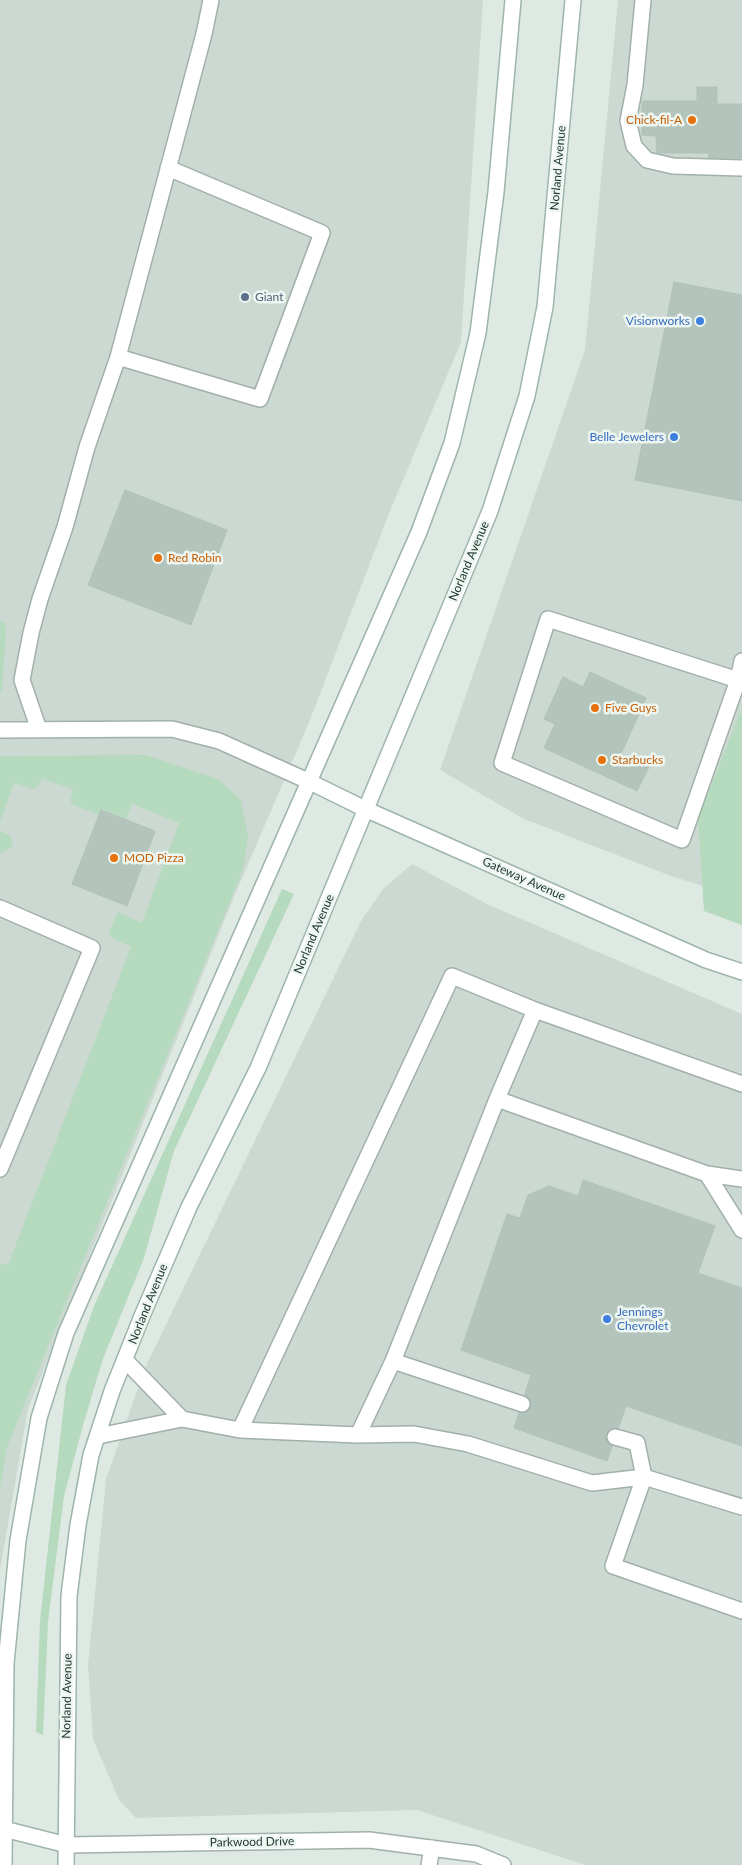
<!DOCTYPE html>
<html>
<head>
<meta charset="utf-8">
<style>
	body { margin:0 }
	canvas { display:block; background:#dee9e3 }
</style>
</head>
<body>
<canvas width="742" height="1865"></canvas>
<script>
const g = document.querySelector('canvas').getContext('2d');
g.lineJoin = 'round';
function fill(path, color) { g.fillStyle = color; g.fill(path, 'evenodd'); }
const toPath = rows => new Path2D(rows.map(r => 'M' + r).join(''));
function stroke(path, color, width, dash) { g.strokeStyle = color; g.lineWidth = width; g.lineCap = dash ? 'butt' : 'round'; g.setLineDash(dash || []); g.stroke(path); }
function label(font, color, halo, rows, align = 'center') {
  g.font = font + ' Lato,sans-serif'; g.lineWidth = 5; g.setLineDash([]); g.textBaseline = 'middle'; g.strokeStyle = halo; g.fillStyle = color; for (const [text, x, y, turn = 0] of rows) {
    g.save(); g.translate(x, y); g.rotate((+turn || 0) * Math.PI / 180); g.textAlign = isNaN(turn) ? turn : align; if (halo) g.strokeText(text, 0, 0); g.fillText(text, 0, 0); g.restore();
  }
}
const built = toPath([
	[0,0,483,0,461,342,388,516,310,720,233,899,28,1409,0,1570],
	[618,0,742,0,742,898,671,876,524,819,440,770,585,350],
	[412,864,489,905,742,1014,742,1865,585,1865,417,1810,136,1818,119,1800,93,1739,88,1665,106,1479,145,1368,361,921,383,889]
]);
const green = toPath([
	[0,621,5,623,6,632,2,689,0,693],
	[742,708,742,925,704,911,698,819],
	[146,755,218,779,241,800,248,837,245,859,242,872,7,1447,0,1489,0,1263,8,1265,131,947,112,938,109,932,118,912,142,923,179,823,132,804,126,819,102,810,100,815,73,805,70,801,73,789,42,779,38,786,33,789,14,783,0,822,0,756],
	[0,831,10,835,13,846,2,853,0,852],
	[282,889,294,894,174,1151,144,1258,103,1359,84,1422,64,1496,48,1622,43,1735,36,1732,40,1621,66,1385,94,1306]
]);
const building = toPath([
	[697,87,717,87,717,104,742,104,742,158,709,158,708,153,657,153,656,136,642,135,642,101,697,101,697,87],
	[674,282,742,295,742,501,635,480,674,282],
	[125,490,227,530,191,625,88,585,125,490],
	[590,672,646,698,621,754,544,719,563,677,583,687,590,672],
	[555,724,649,767,637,791,544,748,555,724],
	[101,810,155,831,127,906,72,884,101,810],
	[583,1180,715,1226,698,1273,742,1288,742,1446,626,1406,607,1461,514,1428,531,1375,461,1350,507,1214,520,1218,528,1195,549,1186,578,1196,583,1180]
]);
const lane = toPath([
	[643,0,635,85,628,121,634,146,647,160,673,166,742,168],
	[118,357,260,399,322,233,168,168],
	[742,661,738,680,682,840,502,763,548,619,738,680,742,681],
	[0,730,172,729,219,741,308,781],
	[39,730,22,680,31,633,40,599,65,527,87,447,118,357,204,34,211,0],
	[0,908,92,948,0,1169],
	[535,1010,452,976,240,1430,358,1435,414,1434,468,1444,592,1483,644,1477,742,1507],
	[742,1084,535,1010,497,1099,707,1174,742,1179],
	[707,1174,742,1230],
	[125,1360,182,1419],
	[393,1361,522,1404],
	[358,1435,393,1361,497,1099],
	[98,1436,182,1419,240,1430],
	[615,1437,637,1443,644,1477,613,1566,742,1611]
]);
const street = toPath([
	[67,1845,369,1840,476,1854,503,1865],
	[429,1865,432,1848]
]);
const secondary = toPath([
	[308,781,365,809,706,960,742,972],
	[0,1828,67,1845],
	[4,1865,6,1663,18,1540,39,1418,66,1333,419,532,452,443,478,333,496,192,513,0],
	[66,1865,69,1596,78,1525,91,1455,112,1391,142,1316,189,1207,258,1068,490,511,527,396,545,307,573,0]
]);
const markers = [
	[692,120,5,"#e8710a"],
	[245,297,5,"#5c6f8a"],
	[700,321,5,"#3f7fe0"],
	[674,437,5,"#3f7fe0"],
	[158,558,5,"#e8710a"],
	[595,708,5,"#e8710a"],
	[602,760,5,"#e8710a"],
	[114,858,5,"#e8710a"],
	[607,1319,5,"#3f7fe0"]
];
const foodNames = [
	["Chick-fil-A",682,120,"right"],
	["Red Robin",168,558],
	["Five Guys",605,708],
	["Starbucks",612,760],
	["MOD Pizza",124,858]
];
const streetNames = [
	["Norland Avenue",558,168,-85],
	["Norland Avenue",469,561,-67],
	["Gateway Avenue",524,879,24],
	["Norland Avenue",314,934,-67],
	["Norland Avenue",148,1304,-68],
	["Norland Avenue",67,1696,-89],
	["Parkwood Drive",252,1842,-1]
];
const serviceNames = [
	["Giant",255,297]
];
const shopNames = [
	["Visionworks",690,321],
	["Belle Jewelers",664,437],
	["Jennings",617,1312,"left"],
	["Chevrolet",617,1326,"left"]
];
fill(built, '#ccd9d2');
fill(green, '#b6dabd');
fill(building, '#b3c4bc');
stroke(building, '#b0c2b9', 1);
stroke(lane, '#a1b0a9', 18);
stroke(street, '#a1b0a9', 18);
stroke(secondary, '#9db5aa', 18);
stroke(lane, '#fff', 15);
stroke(street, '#fff', 15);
stroke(secondary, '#fff', 15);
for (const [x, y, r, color] of markers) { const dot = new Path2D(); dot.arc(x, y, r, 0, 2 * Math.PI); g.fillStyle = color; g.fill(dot); stroke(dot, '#eef6f1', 2); }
label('12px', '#c56008', '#eef6f1', foodNames, 'left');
label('12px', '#20382f', '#eef6f1', streetNames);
label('12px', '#4e5e75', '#eef6f1', serviceNames, 'left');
label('12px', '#366cbe', '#eef6f1', shopNames, 'right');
</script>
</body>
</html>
